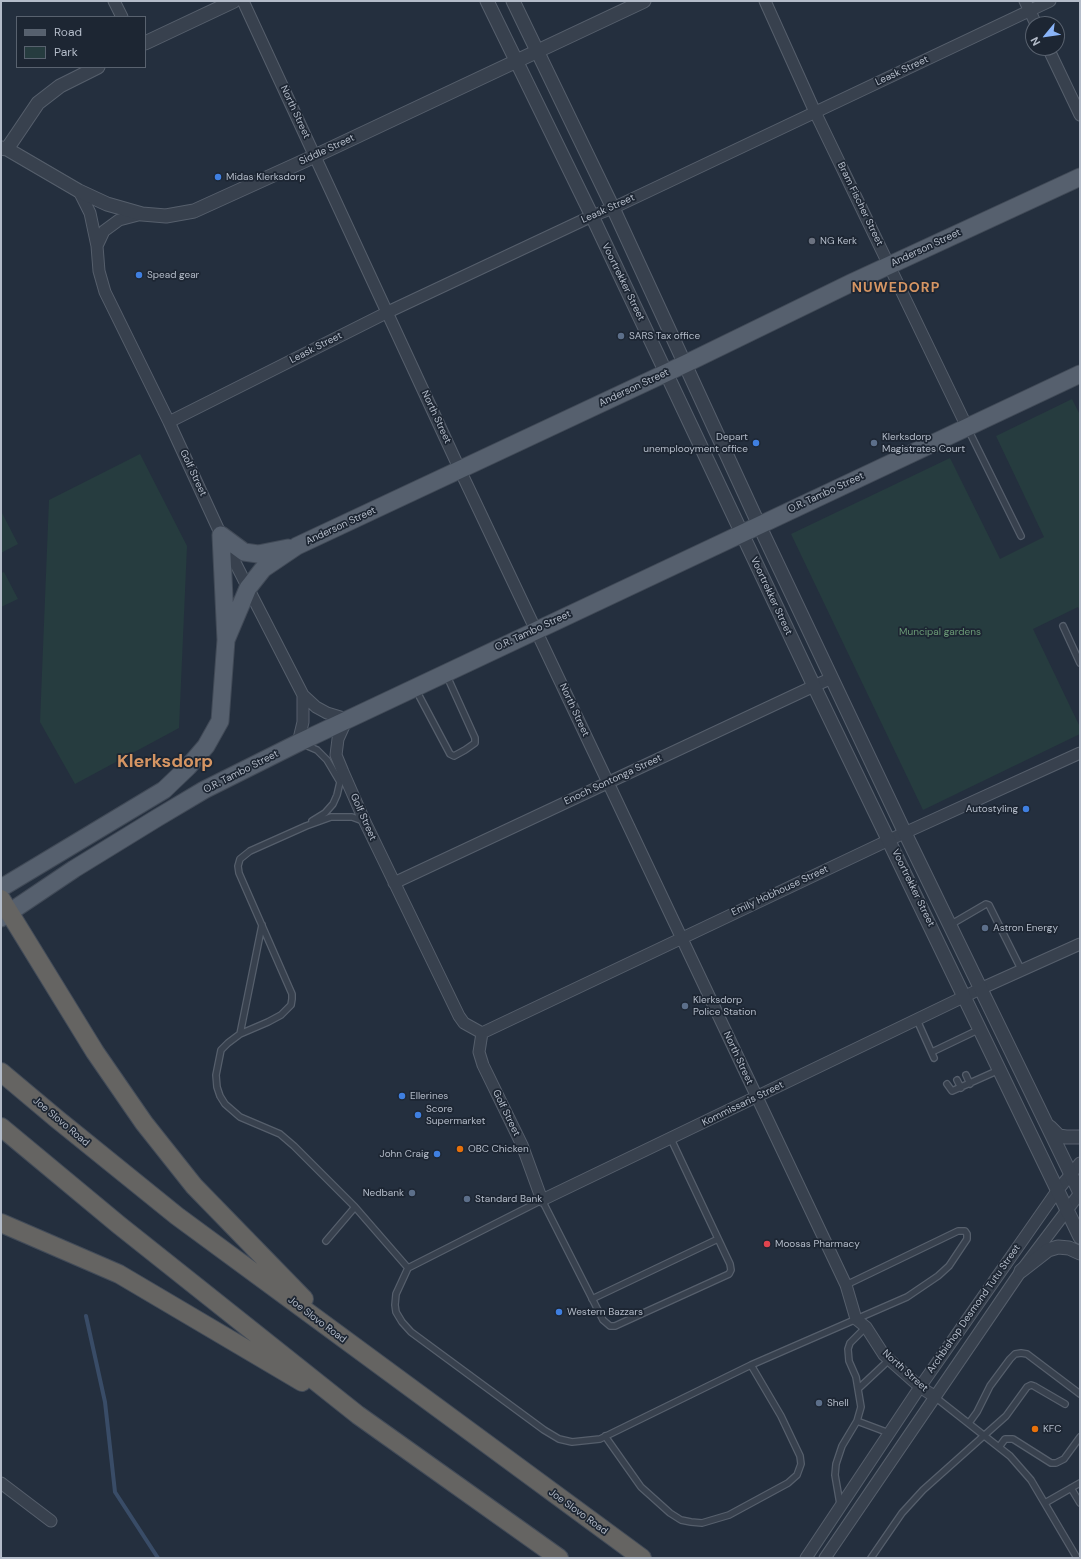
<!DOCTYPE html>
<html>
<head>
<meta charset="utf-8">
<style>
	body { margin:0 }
	#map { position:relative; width:1081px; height:1559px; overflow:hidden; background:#242f3e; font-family:"DM Sans",sans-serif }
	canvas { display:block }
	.frame { position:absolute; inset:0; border:2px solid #b4bcc9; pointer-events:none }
	.legend { position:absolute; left:16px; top:16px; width:130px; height:52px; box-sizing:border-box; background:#1d2633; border:1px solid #59626f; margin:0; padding:5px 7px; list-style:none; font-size:12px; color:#b4bcc9 }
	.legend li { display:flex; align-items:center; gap:8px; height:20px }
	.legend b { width:20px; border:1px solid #59626f }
	.north { position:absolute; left:1025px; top:16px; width:40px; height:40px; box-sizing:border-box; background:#1d2633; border:1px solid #59626f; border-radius:50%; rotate:241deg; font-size:11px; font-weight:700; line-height:16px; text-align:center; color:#b4bcc9 }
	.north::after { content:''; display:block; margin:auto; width:14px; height:18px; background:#8ab4f8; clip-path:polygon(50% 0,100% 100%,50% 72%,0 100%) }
</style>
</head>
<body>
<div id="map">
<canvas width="1081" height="1559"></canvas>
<div class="frame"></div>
<ul class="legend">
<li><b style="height:5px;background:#56606e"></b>Road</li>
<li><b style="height:11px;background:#263c3f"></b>Park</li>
</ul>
<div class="north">N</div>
</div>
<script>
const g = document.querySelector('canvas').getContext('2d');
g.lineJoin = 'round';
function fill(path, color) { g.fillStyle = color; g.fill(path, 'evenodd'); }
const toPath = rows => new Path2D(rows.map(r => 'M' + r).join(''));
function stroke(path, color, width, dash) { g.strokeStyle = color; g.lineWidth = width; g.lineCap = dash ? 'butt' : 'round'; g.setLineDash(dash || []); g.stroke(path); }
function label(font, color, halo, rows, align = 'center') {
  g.font = font + ' "DM Sans",sans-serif'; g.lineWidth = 3.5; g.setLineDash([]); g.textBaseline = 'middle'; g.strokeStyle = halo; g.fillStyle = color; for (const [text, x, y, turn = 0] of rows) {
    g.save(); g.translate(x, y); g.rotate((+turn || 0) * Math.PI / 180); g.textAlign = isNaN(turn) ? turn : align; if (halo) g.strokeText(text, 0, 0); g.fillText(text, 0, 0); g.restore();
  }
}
const green = toPath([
	[1072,399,1080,415,1080,611,1078,607,1033,629,1080,727,1080,734,923,810,791,534,950,458,1000,559,1044,537,996,436],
	[140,454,187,546,179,728,75,784,40,722,49,500],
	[1,511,18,544,1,553],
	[4,572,18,599,1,607,1,573]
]);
const stream = toPath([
	[86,1316,105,1402,115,1492,158,1558]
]);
const service = toPath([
	[968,429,1021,536],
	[1063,626,1080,663],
	[416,690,450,754,454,756,465,750,475,743,475,738,446,674],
	[303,744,317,750,327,760,340,782,337,795,333,804,325,813,312,821],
	[363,821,352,817,331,817,306,826,250,851,240,859,238,866,239,873,292,994,292,999,291,1005,281,1015,268,1022,240,1034,228,1043,221,1050,216,1075,217,1087,220,1096,225,1104,240,1117,280,1134,294,1146,355,1207,408,1268],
	[950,925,986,904,989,905,1022,971],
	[917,1020,934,1058],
	[240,1034,262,925],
	[932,1052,980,1029],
	[966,1075,970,1084],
	[957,1080,961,1088],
	[947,1084,952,1091,999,1070],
	[326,1241,355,1207],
	[408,1268,396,1294,395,1305,396,1312,402,1322,411,1332,544,1430,559,1439,572,1442,600,1439,751,1365,907,1297,938,1276,949,1266,967,1239,967,1234,965,1231,958,1231,846,1285],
	[408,1268,542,1200,603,1320,610,1326,615,1326,729,1274,731,1270,730,1264,671,1139],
	[592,1299,718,1239],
	[859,1388,889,1360],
	[935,1397,1010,1456,1031,1480,1077,1558],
	[857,1421,889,1433],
	[969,1423,977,1412,990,1386,1010,1359,1015,1354,1021,1353,1027,1354,1080,1394],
	[605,1436,641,1487,670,1513,681,1520,691,1522,702,1523,729,1515,788,1483,797,1475,801,1464,800,1456,781,1416,751,1365],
	[999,1447,1005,1439,1013,1439,1051,1463,1056,1463,1064,1459,1080,1437],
	[1071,1488,1080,1503],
	[1045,1503,1080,1483],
	[840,1504,835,1475,836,1464,842,1446,857,1421,861,1407,856,1377,849,1361,848,1349,850,1343,866,1327],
	[871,1558,902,1513,923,1490,1006,1416,1027,1387,1031,1385,1034,1386,1065,1404]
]);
const minor = toPath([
	[114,1,122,17],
	[243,1,460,470,846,1285,856,1319,866,1327,884,1355,920,1387,934,1396],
	[765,1,815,112,967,427],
	[1025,1,1036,24],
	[1048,48,1080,115],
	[79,191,90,213,97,246,99,271,105,292,169,422,221,535,248,588,303,695,316,707,327,713,347,719,338,739,336,755,343,772,365,822,459,1016,464,1023,482,1033,479,1052,483,1065,522,1145,542,1200,980,989,1080,944],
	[97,246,104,231,119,220,142,214],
	[169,422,388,312,592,216,613,208,1050,1],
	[298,743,303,722,303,695],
	[394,883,814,686,832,678],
	[482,1033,889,840,1080,753],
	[1,1483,51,1521],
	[806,1558,920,1387,1057,1191,1080,1163],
	[825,1558,1021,1271,1080,1193]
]);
const tertiary = toPath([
	[487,1,592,216,814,686,1080,1237],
	[513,1,613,208,759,525,905,833,1080,1193],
	[145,43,234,1],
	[1,148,7,149,79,191,107,204,142,214,166,216,194,211,315,156,644,1],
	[7,149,38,103,60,86,98,67],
	[1050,1127,1059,1136,1066,1137,1080,1137],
	[1021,1271,1048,1250,1058,1247,1069,1248,1080,1253]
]);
const primary = toPath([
	[221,535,244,552,258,554,288,548],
	[226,640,248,588,263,569,297,546,685,364,851,283,1080,177],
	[1,888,164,790,188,767,206,746,220,721,226,640,221,535],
	[1,918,74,869,157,818,204,790,298,743,1080,374]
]);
const trunk = toPath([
	[1,899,95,1052,144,1123,194,1186,304,1299],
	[1,1072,57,1119,177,1216,642,1558],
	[1,1127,119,1225,358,1415,559,1558],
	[1,1223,119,1274,302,1382]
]);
const markers = [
	[218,177,4,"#3f7fe0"],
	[812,241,4,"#6b7280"],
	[139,275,4,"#3f7fe0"],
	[621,336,4,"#5c6f8a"],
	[756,443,4,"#3f7fe0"],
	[874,443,4,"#5c6f8a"],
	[1026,809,4,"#3f7fe0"],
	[985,928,4,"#5c6f8a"],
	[685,1006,4,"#5c6f8a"],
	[402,1096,4,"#3f7fe0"],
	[418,1115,4,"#3f7fe0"],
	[460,1149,4,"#e8710a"],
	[437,1154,4,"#3f7fe0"],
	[412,1193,4,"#5c6f8a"],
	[467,1199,4,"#5c6f8a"],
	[767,1244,4,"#e0444e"],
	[559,1312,4,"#3f7fe0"],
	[819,1403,4,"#5c6f8a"],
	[1035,1429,4,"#e8710a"]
];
const streetNames = [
	["Leask Street",902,71,-25],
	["North Street",295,112,65],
	["Siddle Street",327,150,-25],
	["Bram Fischer Street",860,204,64],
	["Leask Street",608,209,-24],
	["Anderson Street",926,248,-25],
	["Voortrekker Street",623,282,64],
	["Leask Street",316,348,-27],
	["Anderson Street",634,388,-25],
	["North Street",436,417,65],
	["Golf Street",193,473,65],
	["O.R. Tambo Street",826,493,-25],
	["Anderson Street",341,526,-25],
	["Voortrekker Street",771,596,65],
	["O.R. Tambo Street",533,631,-25],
	["North Street",574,710,65],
	["O.R. Tambo Street",241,772,-27],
	["Enoch Sontonga Street",613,780,-25],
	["Golf Street",363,817,66],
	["Voortrekker Street",913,888,64],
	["Emily Hobhouse Street",780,891,-25],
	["North Street",738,1058,65],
	["Kommissaris Street",743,1104,-26],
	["Golf Street",506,1113,64],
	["Joe Slovo Road",61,1122,40],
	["Archbishop Desmond Tutu Street",974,1309,-55],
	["Joe Slovo Road",317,1320,37],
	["North Street",905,1371,42],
	["Joe Slovo Road",578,1512,36]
];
const poiNames = [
	["Midas Klerksdorp",226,177],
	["NG Kerk",820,241],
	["Spead gear",147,275],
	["SARS Tax office",629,336],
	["Depart",748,437,"right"],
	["unemplooyment office",748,449,"right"],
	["Klerksdorp",882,437],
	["Magistrates Court",882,449],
	["Autostyling",1018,809,"right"],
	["Astron Energy",993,928],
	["Klerksdorp",693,1000],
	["Police Station",693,1012],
	["Ellerines",410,1096],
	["Score",426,1109],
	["Supermarket",426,1121],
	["OBC Chicken",468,1149],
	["John Craig",429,1154,"right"],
	["Nedbank",404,1193,"right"],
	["Standard Bank",475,1199],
	["Moosas Pharmacy",775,1244],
	["Western Bazzars",567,1312],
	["Shell",827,1403],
	["KFC",1043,1429]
];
const parkNames = [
	["Muncipal gardens",940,632]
];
const districtNames = [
	["NUWEDORP",896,288]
];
const townNames = [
	["Klerksdorp",165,762]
];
fill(green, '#263c3f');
stroke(stream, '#394c67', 4);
stroke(service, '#565f6c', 8);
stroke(minor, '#565f6c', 13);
stroke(tertiary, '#565f6c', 15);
stroke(primary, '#414a57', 19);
stroke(trunk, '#434c59', 20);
stroke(service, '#38414e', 5.5);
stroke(minor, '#38414e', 11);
stroke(tertiary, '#38414e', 13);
stroke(primary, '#56606e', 17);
stroke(trunk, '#656462', 18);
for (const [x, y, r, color] of markers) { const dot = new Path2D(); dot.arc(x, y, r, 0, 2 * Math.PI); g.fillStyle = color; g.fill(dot); stroke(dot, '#1d2633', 1.5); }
label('10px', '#b4bcc9', '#1d2633', streetNames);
label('10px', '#b4bcc9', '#1d2633', poiNames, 'left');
label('10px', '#6b9a76', '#1d2633', parkNames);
g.letterSpacing = '1px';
label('bold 14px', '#d59563', '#1d2633', districtNames);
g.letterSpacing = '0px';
label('bold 18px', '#d59563', '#1d2633', townNames);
</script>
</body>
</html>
